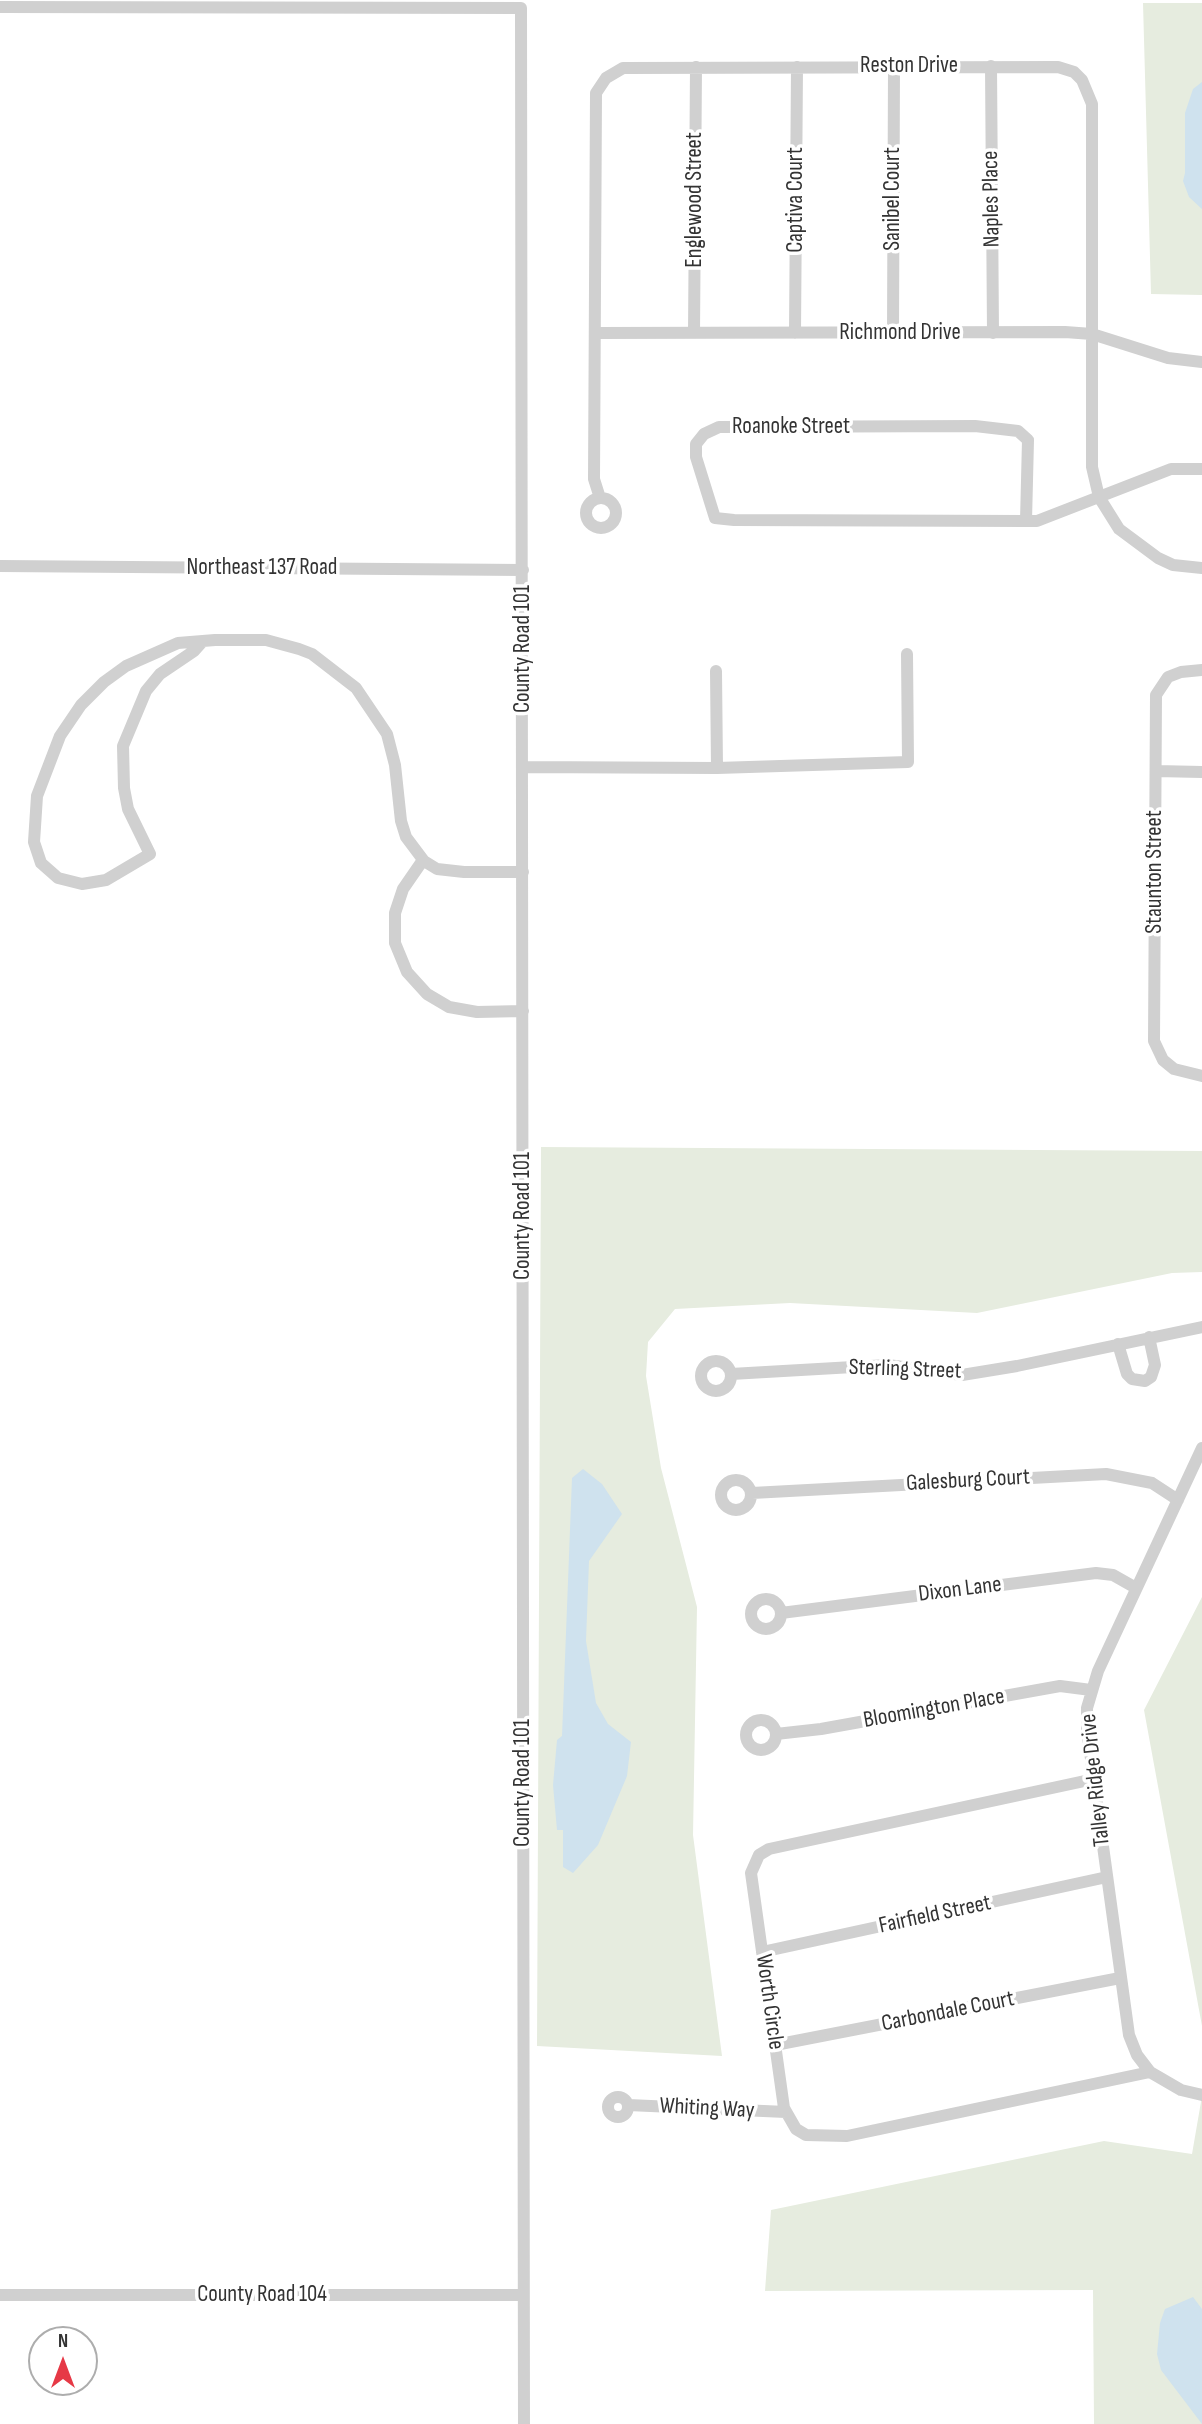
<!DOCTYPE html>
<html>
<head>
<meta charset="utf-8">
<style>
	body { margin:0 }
	#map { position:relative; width:1202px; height:2424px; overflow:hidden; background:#fff; font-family:"Sofia Sans Condensed",sans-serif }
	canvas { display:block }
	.north { position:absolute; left:28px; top:2326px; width:70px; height:70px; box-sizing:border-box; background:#fff; border:2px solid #adadad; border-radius:50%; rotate:0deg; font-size:19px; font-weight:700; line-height:28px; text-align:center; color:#333 }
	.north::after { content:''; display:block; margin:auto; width:24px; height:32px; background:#e63946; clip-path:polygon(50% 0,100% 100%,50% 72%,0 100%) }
</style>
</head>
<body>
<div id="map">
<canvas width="1202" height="2424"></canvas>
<div class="north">N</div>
</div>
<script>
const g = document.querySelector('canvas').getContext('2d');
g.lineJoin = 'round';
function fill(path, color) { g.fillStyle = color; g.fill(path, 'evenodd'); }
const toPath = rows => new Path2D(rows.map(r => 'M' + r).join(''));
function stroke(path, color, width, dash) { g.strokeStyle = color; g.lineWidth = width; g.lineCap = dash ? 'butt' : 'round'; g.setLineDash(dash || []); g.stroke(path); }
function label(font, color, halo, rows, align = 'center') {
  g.font = font + ' "Sofia Sans Condensed",sans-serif'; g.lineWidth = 7; g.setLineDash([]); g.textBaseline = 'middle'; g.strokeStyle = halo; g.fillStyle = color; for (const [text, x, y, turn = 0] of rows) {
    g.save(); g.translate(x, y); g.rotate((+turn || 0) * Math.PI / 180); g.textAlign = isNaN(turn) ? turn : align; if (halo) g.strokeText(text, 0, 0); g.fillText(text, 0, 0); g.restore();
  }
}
const green = toPath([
	[1143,3,1202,3,1202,295,1151,294],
	[541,1147,1202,1151,1202,1272,1172,1273,977,1313,790,1303,675,1309,648,1342,646,1376,661,1468,697,1607,693,1835,722,2056,537,2046],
	[1202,1597,1202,2026,1144,1710],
	[1202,2096,1202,2424,1094,2424,1093,2290,765,2291,771,2210,1104,2141,1192,2154]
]);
const water = toPath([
	[1202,82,1202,209,1189,197,1183,181,1185,173,1185,113,1193,89],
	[583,1469,602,1484,622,1514,589,1561,586,1641,596,1703,608,1724,631,1742,627,1776,598,1845,573,1873,563,1867,563,1830,557,1830,553,1785,557,1740,562,1736,572,1478],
	[1193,2297,1202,2309,1202,2424,1161,2370,1157,2354,1160,2323,1165,2309]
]);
const minor = toPath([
	[0,7,521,8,524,2424],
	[991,66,993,333],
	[595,333,1065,332,1092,334,1168,358,1202,362],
	[694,333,696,67],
	[795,333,797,67],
	[893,333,894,66],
	[600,498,594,479,596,93,606,78,623,68,1058,67,1074,72,1082,80,1092,104,1092,467,1099,497,1119,529,1158,558,1173,565,1202,568],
	'586 513a15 15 0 1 1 30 0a15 15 0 1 1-30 0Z',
	[1026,521,1028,440,1018,431,975,426,719,427,704,434,696,444,696,457,715,518,734,520,1026,521,1037,521,1171,469,1202,469],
	[0,566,523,570],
	[202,642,194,651,160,674,146,691,123,746,124,788,128,809,150,854,106,880,82,884,58,878,41,863,34,842,37,796,60,736,81,705,104,682,126,666,178,643,215,640,266,640,299,649,312,654,356,688,387,734,395,765,401,821,406,837,424,861,437,869,464,872,523,872],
	[1202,670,1181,672,1168,677,1156,695,1154,1041,1163,1060,1174,1069,1202,1076],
	[716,671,717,768],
	[523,767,717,768,908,762,907,654],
	[1156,771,1202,772],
	[423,860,403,889,395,913,395,943,407,972,427,994,449,1007,477,1012,523,1011],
	[1118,1344,1127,1374,1132,1379,1145,1381,1151,1377,1155,1365,1149,1337],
	'701 1376a15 15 0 1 1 30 0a15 15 0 1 1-30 0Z',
	[731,1374,888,1365,962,1375,1017,1366,1202,1327],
	[1202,1448,1098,1671,1087,1708,1087,1730,1129,2035,1137,2055,1150,2072,1181,2090,1202,2095],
	'721 1495a15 15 0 1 1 30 0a15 15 0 1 1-30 0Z',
	[752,1493,1106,1474,1152,1483,1178,1500],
	'751 1614a15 15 0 1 1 30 0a15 15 0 1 1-30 0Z',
	[781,1613,1096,1573,1113,1575,1136,1588],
	'746 1735a15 15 0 1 1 30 0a15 15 0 1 1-30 0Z',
	[776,1734,821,1729,1060,1686,1091,1690],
	[1094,1779,806,1841,769,1849,759,1855,751,1873,784,2108,796,2129,806,2135,847,2136,1150,2072],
	[762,1952,1107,1877],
	[775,2045,1120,1978],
	'608 2107a10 10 0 1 1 20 0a10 10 0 1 1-20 0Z',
	[628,2105,786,2112],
	[0,2295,523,2295]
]);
const streetNames = [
	["Reston Drive",909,66],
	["Sanibel Court",893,199,-90],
	["Naples Place",992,199,-91],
	["Englewood Street",695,200,-90],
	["Captiva Court",796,200,-90],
	["Richmond Drive",900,333],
	["Roanoke Street",791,427],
	["Northeast 137 Road",262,568],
	["County Road 101",523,649,-90],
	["Staunton Street",1155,872,-90],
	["County Road 101",523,1216,-90],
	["Sterling Street",905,1370,2],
	["Galesburg Court",968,1481,-3],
	["Dixon Lane",960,1590,-7],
	["Bloomington Place",934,1709,-10],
	["Talley Ridge Drive",1096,1780,-96],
	["County Road 101",523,1783,-90],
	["Fairfield Street",935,1915,-12],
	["Worth Circle",769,2002,82],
	["Carbondale Court",948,2012,-11],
	["Whiting Way",707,2109,3],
	["County Road 104",262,2295]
];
fill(green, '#e6ecdf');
fill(water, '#cfe2ee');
stroke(minor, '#d0d0d0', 12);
label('23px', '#333', '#fff', streetNames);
</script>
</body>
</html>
